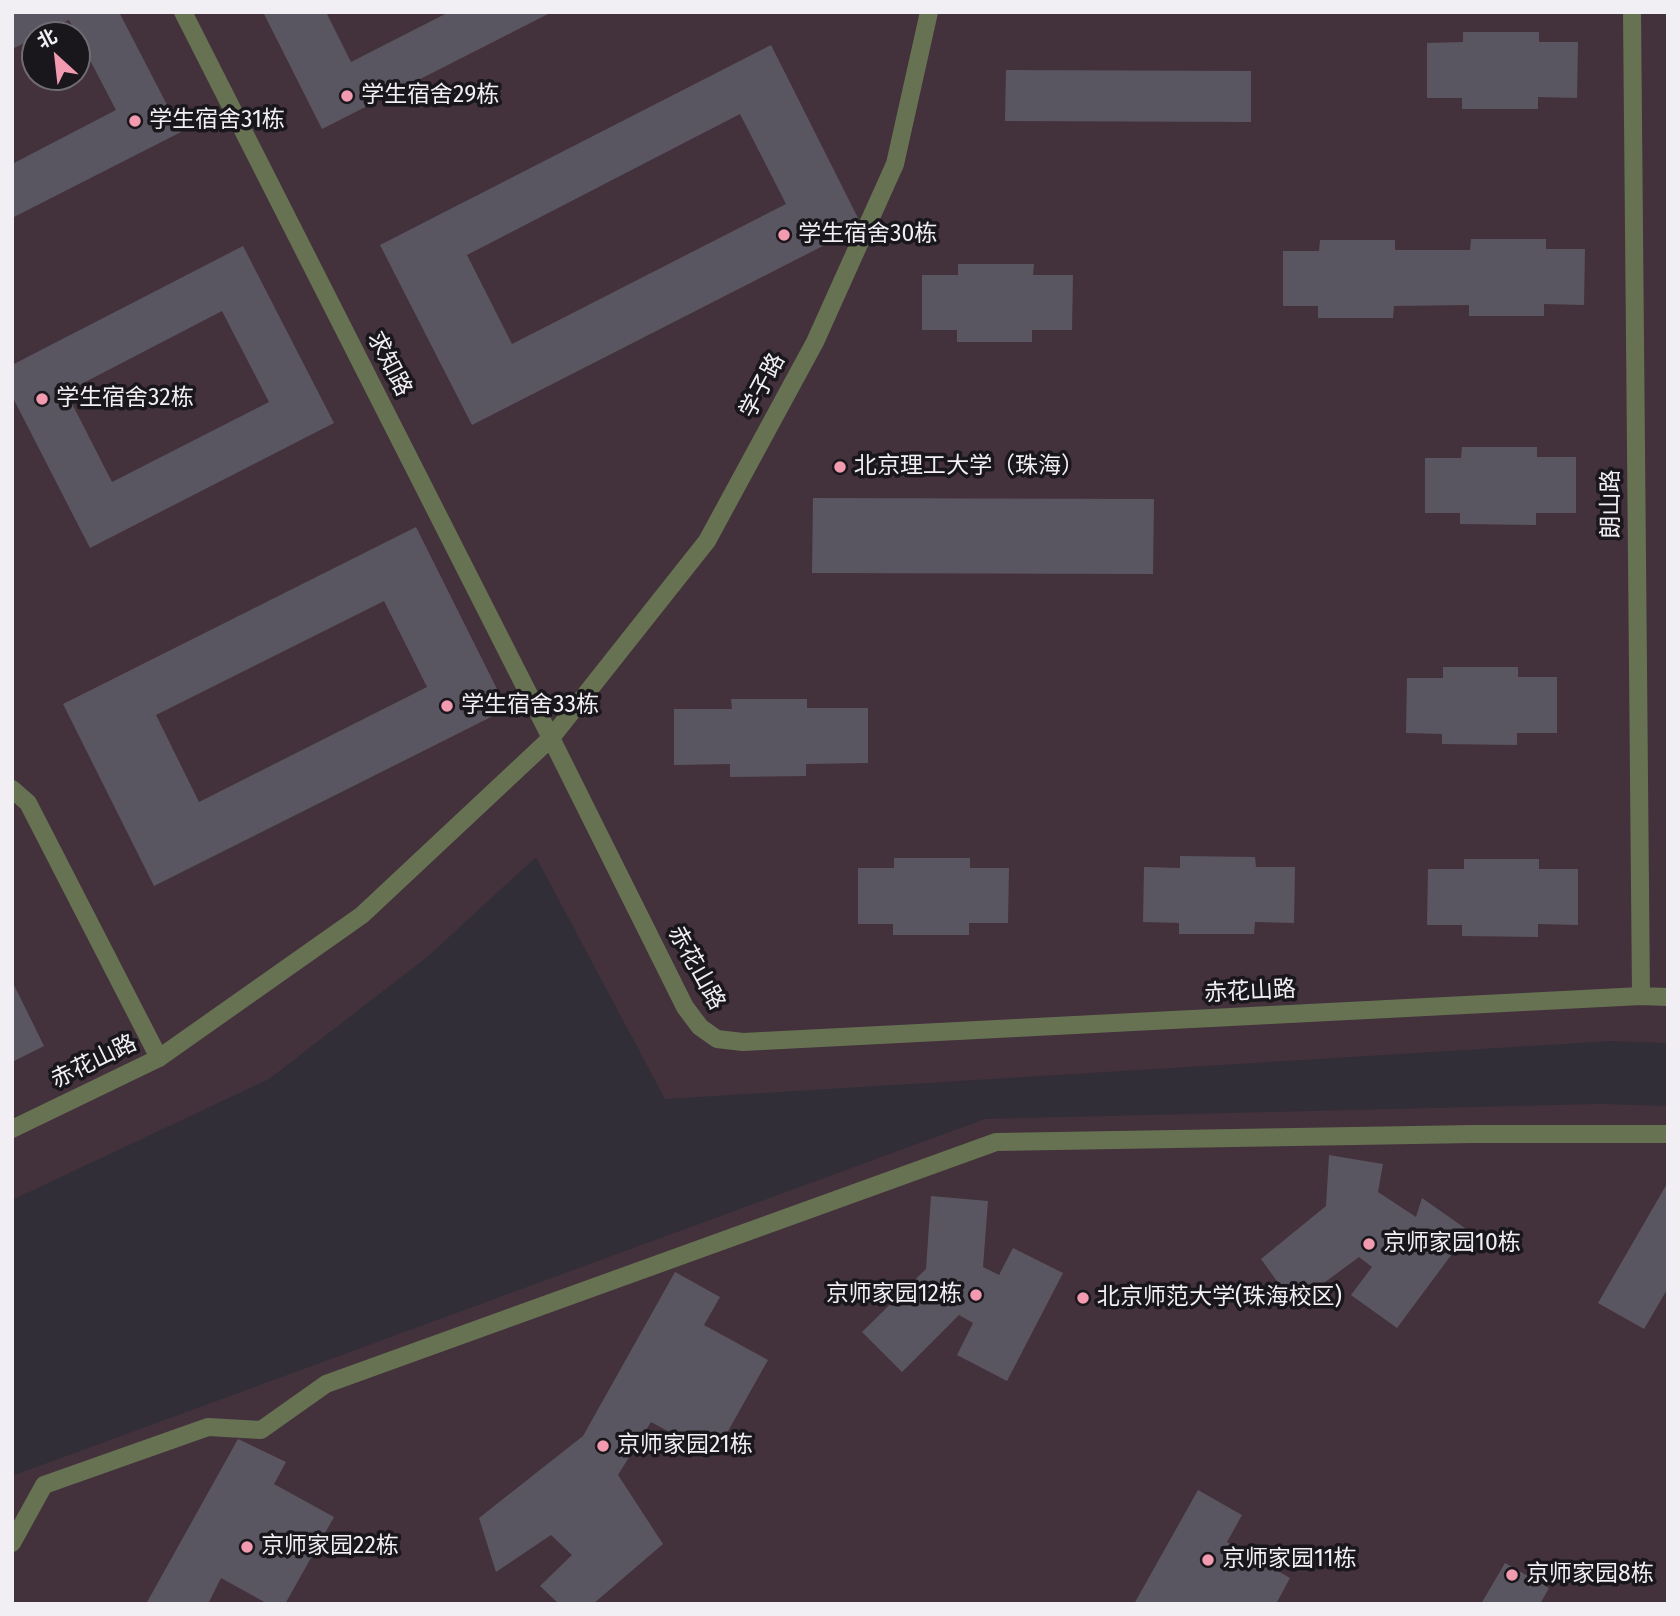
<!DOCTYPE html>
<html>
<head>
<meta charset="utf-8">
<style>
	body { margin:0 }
	#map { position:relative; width:1680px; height:1616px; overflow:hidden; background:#322e37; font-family:"Fira Sans","Noto Sans SC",sans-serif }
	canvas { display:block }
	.frame { position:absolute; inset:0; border:14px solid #f1eef4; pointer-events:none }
	.north { position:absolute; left:21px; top:21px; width:70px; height:70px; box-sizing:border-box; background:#19171b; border:2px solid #6f6d72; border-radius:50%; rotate:333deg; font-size:19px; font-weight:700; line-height:28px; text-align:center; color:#f1eef4 }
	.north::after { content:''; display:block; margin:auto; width:24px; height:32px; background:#f29aaf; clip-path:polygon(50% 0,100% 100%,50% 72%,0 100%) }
</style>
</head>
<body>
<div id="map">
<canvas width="1680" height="1616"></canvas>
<div class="frame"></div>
<div class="north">北</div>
</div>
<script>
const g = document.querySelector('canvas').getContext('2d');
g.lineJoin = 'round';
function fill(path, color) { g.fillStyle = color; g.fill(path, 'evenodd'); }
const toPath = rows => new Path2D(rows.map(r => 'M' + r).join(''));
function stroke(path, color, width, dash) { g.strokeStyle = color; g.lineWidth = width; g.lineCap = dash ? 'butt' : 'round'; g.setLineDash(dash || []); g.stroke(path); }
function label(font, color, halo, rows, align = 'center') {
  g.font = font + ' "Fira Sans","Noto Sans SC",sans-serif'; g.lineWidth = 7; g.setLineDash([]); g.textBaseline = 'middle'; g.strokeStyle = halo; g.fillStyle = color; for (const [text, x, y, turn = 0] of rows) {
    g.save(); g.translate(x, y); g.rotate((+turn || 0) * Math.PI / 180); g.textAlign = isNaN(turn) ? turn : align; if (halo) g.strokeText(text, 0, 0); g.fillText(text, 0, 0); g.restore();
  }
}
const education = toPath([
	[12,12,1668,12,1668,1043,1611,1041,665,1099,536,857,426,958,269,1079,12,1200],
	[35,35,77,35,77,77,35,77],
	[1599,1104,1668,1106,1668,1604,12,1604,12,1476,985,1119]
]);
const building = toPath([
	[12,12,119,12,181,132,12,218,12,164,116,110,69,20,40,35,35,35,35,38,12,49],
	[263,12,326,12,351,62,449,12,552,12,322,129],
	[1463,32,1539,32,1539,42,1578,42,1577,98,1538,97,1538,109,1462,109,1462,98,1427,98,1427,43,1463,42],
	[771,45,862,226,472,425,380,245],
	[740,114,786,204,512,344,467,255],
	[1006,70,1251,71,1251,122,1005,121],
	[1471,239,1546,239,1546,249,1585,249,1584,305,1544,304,1544,316,1469,316,1469,305,1394,306,1393,318,1318,318,1318,306,1283,306,1283,251,1319,251,1320,240,1395,240,1395,250,1470,250],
	[243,246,334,423,90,548,12,396,12,365],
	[222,311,269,402,112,482,66,392],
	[958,264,1034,264,1033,275,1073,275,1072,330,1032,330,1032,342,957,342,957,330,922,330,922,275,958,275],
	[1462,447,1537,447,1537,457,1576,457,1576,513,1536,513,1536,525,1460,524,1460,513,1425,513,1425,458,1461,458],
	[813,498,1154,499,1153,574,812,573],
	[416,527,507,709,154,886,63,704],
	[384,601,427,687,199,802,156,715],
	[1443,667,1518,667,1518,677,1557,677,1557,733,1517,733,1517,745,1442,744,1442,734,1406,733,1407,678,1443,678],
	[731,699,807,699,807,708,868,708,868,763,806,764,806,776,730,777,730,764,674,765,674,709,732,709],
	[1180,856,1255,857,1256,867,1295,867,1294,923,1255,922,1254,934,1179,934,1179,923,1143,922,1144,867,1180,868],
	[894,858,970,858,970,868,1009,868,1008,923,969,923,969,935,893,935,893,924,858,924,858,868,894,868],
	[1464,859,1539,859,1539,869,1578,869,1578,925,1538,924,1538,937,1462,936,1462,925,1427,925,1428,869,1464,869],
	[12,981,44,1046,12,1062],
	[1329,1155,1383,1164,1378,1192,1416,1217,1422,1198,1469,1231,1397,1328,1351,1295,1372,1267,1359,1257,1294,1305,1261,1259,1326,1206],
	[1668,1182,1668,1288,1644,1329,1598,1303],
	[931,1196,988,1201,983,1267,999,1275,1013,1248,1063,1273,1007,1381,957,1355,973,1323,959,1315,902,1372,862,1332,926,1269],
	[675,1272,720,1297,704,1325,768,1360,714,1456,651,1422,618,1475,663,1544,593,1604,559,1604,540,1586,572,1555,551,1535,496,1572,479,1518,583,1436],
	[238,1439,286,1462,274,1484,334,1517,285,1604,268,1604,221,1578,208,1604,146,1604],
	[1198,1490,1242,1515,1227,1542,1290,1578,1276,1604,1134,1604],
	[1505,1563,1549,1588,1540,1604,1481,1604]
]);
const lane = toPath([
	[183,12,551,738],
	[12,789,28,803,159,1058]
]);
const street = toPath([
	[1632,12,1641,996],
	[551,738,685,1007,700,1027,717,1039,743,1042,1641,996,1668,997],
	[12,1129,159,1058,362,915,551,738,707,541,815,342,895,164,929,12],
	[12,1543,44,1485,208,1427,261,1430,326,1384,996,1142,1473,1134,1668,1134]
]);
const markers = [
	[347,96,7,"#f29aaf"],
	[135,121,7,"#f29aaf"],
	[784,235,7,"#f29aaf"],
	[42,399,7,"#f29aaf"],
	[840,467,7,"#f29aaf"],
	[447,706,7,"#f29aaf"],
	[1369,1244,7,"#f29aaf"],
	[976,1295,7,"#f29aaf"],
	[1083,1298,7,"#f29aaf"],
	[603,1446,7,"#f29aaf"],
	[247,1547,7,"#f29aaf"],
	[1208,1560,7,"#f29aaf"],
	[1512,1575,7,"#f29aaf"]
];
const poiNames = [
	["学生宿舍29栋",361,96],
	["学生宿舍31栋",149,121],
	["学生宿舍30栋",798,235],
	["学生宿舍32栋",56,399],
	["北京理工大学（珠海）",854,467],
	["学生宿舍33栋",461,706],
	["京师家园10栋",1383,1244],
	["京师家园12栋",962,1295,"right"],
	["北京师范大学(珠海校区)",1097,1298],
	["京师家园21栋",617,1446],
	["京师家园22栋",261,1547],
	["京师家园11栋",1222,1560],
	["京师家园8栋",1526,1575]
];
const streetNames = [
	["求知路",389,364,63],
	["学子路",763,386,-62],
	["朗山路",1612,504,-90],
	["赤花山路",696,968,61],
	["赤花山路",1250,992,-3],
	["赤花山路",94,1062,-26]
];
fill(education, '#43323c');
fill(building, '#5a5661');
stroke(lane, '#677253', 18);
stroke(street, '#677253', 18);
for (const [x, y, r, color] of markers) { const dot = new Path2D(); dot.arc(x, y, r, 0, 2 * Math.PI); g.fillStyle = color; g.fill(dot); stroke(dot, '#19171b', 2.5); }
label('23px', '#f1eef4', '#19171b', poiNames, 'left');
label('23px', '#f1eef4', '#19171b', streetNames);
</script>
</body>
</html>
